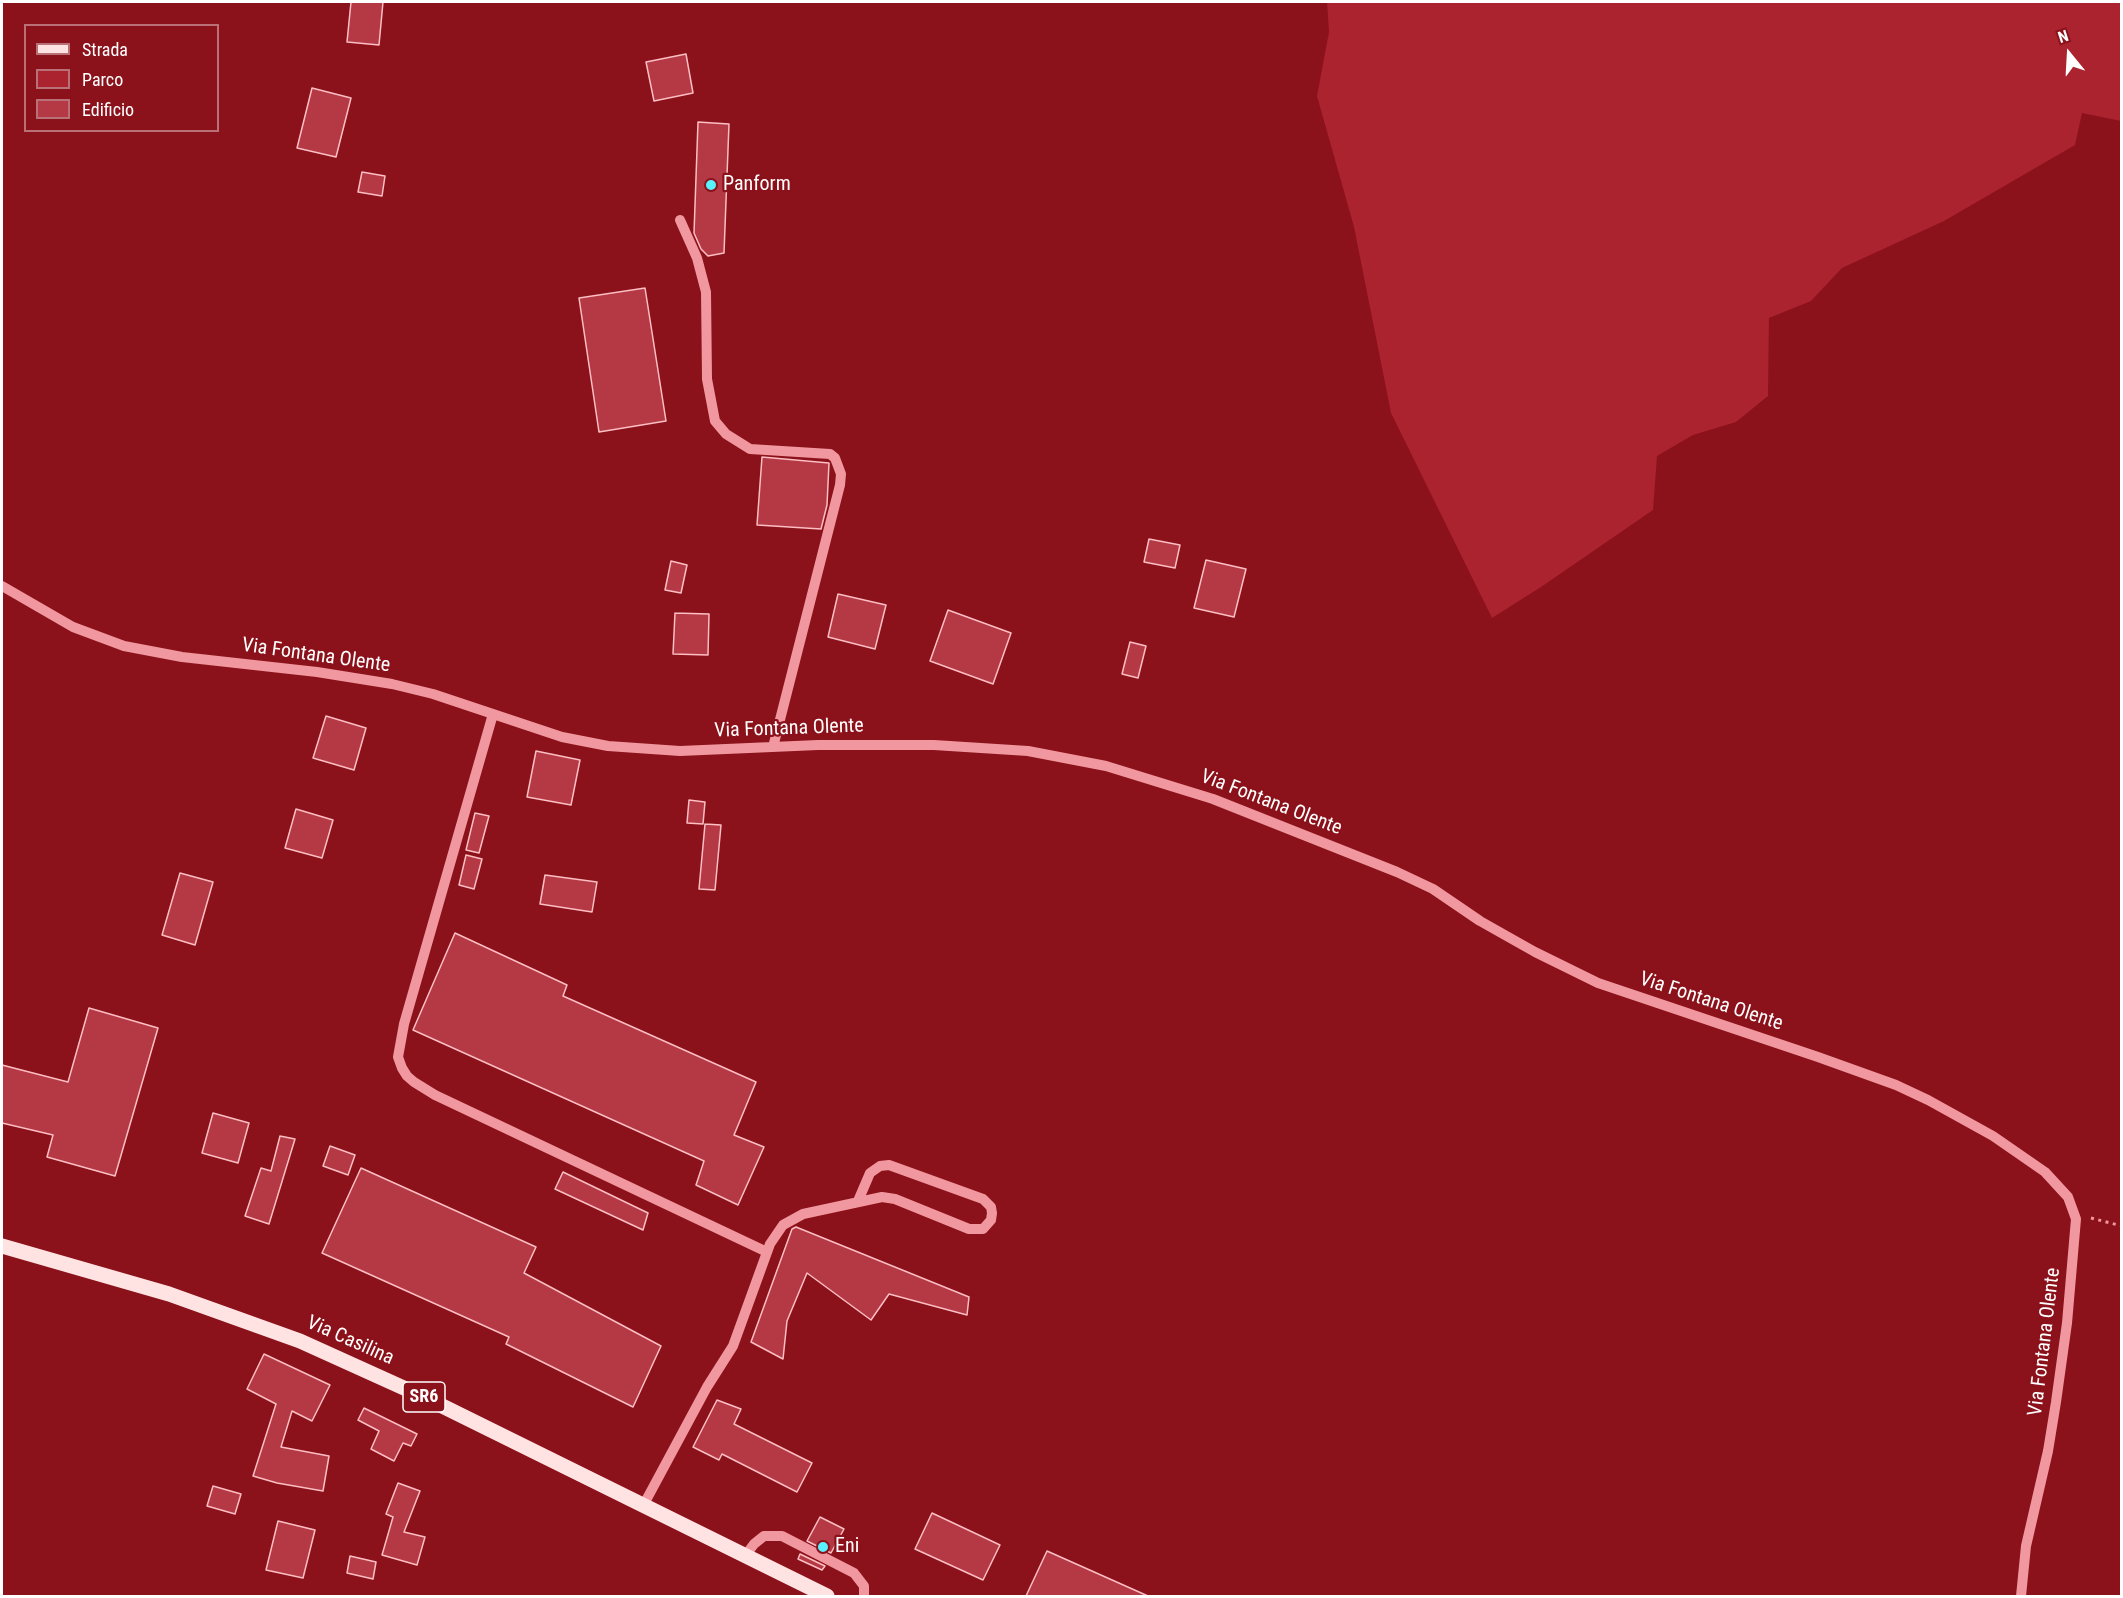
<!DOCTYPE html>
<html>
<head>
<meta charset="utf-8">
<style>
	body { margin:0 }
	#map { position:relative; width:2123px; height:1598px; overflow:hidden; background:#8b111a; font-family:"Roboto Condensed",sans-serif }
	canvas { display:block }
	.frame { position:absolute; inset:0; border:3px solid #fff; pointer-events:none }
	.legend { position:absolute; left:24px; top:24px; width:195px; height:108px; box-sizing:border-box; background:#8b111a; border:2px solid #b97076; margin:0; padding:8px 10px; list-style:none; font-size:18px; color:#fff }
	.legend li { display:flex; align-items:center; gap:12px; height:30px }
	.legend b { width:30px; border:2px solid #b97076 }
	.north { position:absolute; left:2039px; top:24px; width:60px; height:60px; -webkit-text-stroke:4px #8b111a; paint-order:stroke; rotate:342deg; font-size:16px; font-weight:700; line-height:24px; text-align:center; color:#fff }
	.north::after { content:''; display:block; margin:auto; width:21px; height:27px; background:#fff; clip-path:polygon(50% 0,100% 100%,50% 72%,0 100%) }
</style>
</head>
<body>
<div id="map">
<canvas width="2123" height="1598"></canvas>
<div class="frame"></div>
<ul class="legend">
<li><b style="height:8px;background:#ffe2e2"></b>Strada</li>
<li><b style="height:16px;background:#aa232f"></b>Parco</li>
<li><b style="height:16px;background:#b43944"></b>Edificio</li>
</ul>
<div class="north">N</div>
</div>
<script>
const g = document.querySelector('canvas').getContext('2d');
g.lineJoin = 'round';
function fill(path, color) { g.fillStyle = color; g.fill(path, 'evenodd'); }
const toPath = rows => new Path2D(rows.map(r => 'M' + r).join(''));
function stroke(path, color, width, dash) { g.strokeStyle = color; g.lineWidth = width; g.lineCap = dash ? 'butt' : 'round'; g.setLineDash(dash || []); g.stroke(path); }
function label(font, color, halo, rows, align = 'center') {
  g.font = font + ' "Roboto Condensed",sans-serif'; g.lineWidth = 4.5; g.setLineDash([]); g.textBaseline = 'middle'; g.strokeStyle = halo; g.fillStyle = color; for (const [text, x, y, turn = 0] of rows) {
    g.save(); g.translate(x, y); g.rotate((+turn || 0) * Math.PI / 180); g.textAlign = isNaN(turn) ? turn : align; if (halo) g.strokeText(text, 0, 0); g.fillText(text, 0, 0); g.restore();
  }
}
const green = toPath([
	[1327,2,2121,2,2121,121,2082,113,2075,145,1944,221,1842,268,1811,301,1769,318,1768,396,1736,422,1693,435,1657,456,1653,510,1541,587,1492,618,1391,413,1354,227,1317,96,1329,32]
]);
const building = toPath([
	[351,2,383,2,379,45,347,42,351,2],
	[686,54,693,93,654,101,646,62,686,54],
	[312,88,351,98,336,157,297,148,312,88],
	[698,122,729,124,724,253,708,256,701,249,694,233,698,122],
	[362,172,385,176,382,196,358,192,362,172],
	[645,288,666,421,599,432,579,298,645,288],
	[762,457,829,463,827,505,821,529,757,525,762,457],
	[1149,539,1180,545,1175,568,1144,562,1149,539],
	[1206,560,1246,569,1234,617,1194,608,1206,560],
	[671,561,687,565,681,593,665,590,671,561],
	[838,594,886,605,875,649,828,637,838,594],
	[948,610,1011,633,993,684,930,661,948,610],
	[675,613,709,614,708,655,673,654,675,613],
	[1130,642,1146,646,1138,678,1122,674,1130,642],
	[326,716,366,728,354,770,313,758,326,716],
	[536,751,580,760,571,805,527,797,536,751],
	[689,800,705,802,703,824,687,823,689,800],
	[296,809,333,820,322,858,285,848,296,809],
	[475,813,489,816,479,853,466,850,475,813],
	[705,824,721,825,715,890,699,889,705,824],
	[466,855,482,859,474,889,459,885,466,855],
	[180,873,213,882,195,945,162,935,180,873],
	[545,875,597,882,592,912,540,904,545,875],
	[455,933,567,985,563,996,756,1082,734,1135,764,1147,738,1205,696,1185,704,1161,413,1030,455,933],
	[89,1008,158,1028,115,1176,47,1157,53,1135,2,1123,2,1065,68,1082,89,1008],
	[213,1113,249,1123,238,1163,202,1153,213,1113],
	[280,1136,295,1139,269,1224,245,1216,261,1168,271,1171,280,1136],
	[330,1146,355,1155,348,1175,323,1166,330,1146],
	[361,1168,536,1247,524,1273,661,1346,633,1407,506,1344,509,1337,322,1253,361,1168],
	[563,1172,648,1213,643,1230,555,1189,563,1172],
	[796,1227,969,1297,967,1315,889,1294,871,1320,807,1273,787,1321,783,1359,751,1342,792,1229,796,1227],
	[264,1354,330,1385,312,1421,292,1411,281,1447,329,1456,323,1491,277,1483,253,1476,276,1404,247,1389,264,1354],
	[717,1400,741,1409,734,1424,812,1463,797,1492,722,1454,719,1460,693,1447,717,1400],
	[364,1408,417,1434,411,1446,403,1443,394,1461,371,1449,379,1431,358,1420,364,1408],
	[398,1483,420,1491,404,1532,425,1537,417,1565,382,1555,393,1517,386,1514,398,1483],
	[213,1486,241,1494,235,1514,207,1506,213,1486],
	[932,1513,1000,1545,983,1580,915,1549,932,1513],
	[820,1517,844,1529,831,1553,807,1541,820,1517],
	[278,1521,315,1530,303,1578,266,1570,278,1521],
	[1047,1551,1148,1596,1026,1596,1047,1551],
	[800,1554,825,1566,822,1570,798,1559,800,1554],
	[350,1556,376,1562,373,1579,347,1573,350,1556]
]);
const path = toPath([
	[2091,1218,2122,1226]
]);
const minor = toPath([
	[680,220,697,258,706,292,707,379,715,421,726,434,750,449,830,454,835,458,841,474,840,485,773,747],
	[2,586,73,627,124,646,182,657,317,672,392,684,433,694,562,737,608,746,680,751,818,745,934,745,1028,751,1106,766,1213,799,1397,872,1433,889,1480,921,1535,952,1598,983,1818,1057,1896,1085,1928,1100,1993,1136,2045,1172,2068,1197,2076,1219,2067,1323,2056,1402,2048,1451,2026,1546,2021,1596],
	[493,714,404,1024,398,1057,402,1068,407,1076,414,1082,435,1095,767,1252],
	[643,1506,707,1387,733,1346,770,1244,783,1225,803,1214,882,1197,895,1199,969,1229,983,1229,991,1220,992,1213,991,1207,983,1199,889,1165,880,1166,870,1173,858,1201],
	[745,1556,754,1544,764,1536,782,1536,854,1573,864,1586,864,1596]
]);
const major = toPath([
	[2,1246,169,1294,300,1341,426,1398,827,1596]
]);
const markers = [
	[711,185,6,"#58f2ff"],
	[823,1547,6,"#58f2ff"]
];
const shields = [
	[424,1397,42]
];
const shieldNames = [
	["SR6",424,1397]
];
const poiNames = [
	["Panform",723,185],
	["Eni",835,1547]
];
const streetNames = [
	["Via Fontana Olente",316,656,8],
	["Via Fontana Olente",789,729,-2],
	["Via Fontana Olente",1271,803,21],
	["Via Fontana Olente",1711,1002,18],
	["Via Casilina",350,1341,24],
	["Via Fontana Olente",2045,1342,-83]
];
fill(green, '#aa232f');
fill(building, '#b43944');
stroke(building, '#fdbec4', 1.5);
stroke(path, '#f1979f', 3, [3, 4.5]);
stroke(minor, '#f1979f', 10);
stroke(major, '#ffe2e2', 15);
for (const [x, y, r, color] of markers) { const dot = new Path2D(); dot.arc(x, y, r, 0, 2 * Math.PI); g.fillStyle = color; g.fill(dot); stroke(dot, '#8b111a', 2); }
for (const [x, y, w] of shields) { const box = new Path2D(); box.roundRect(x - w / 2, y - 15, w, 30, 4.5); g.fillStyle = '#8b111a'; g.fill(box); stroke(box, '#fff', 1.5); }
label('bold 18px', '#fff', null, shieldNames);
label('20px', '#fff', '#8b111a', poiNames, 'left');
label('20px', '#fff', '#8b111a', streetNames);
</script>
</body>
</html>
